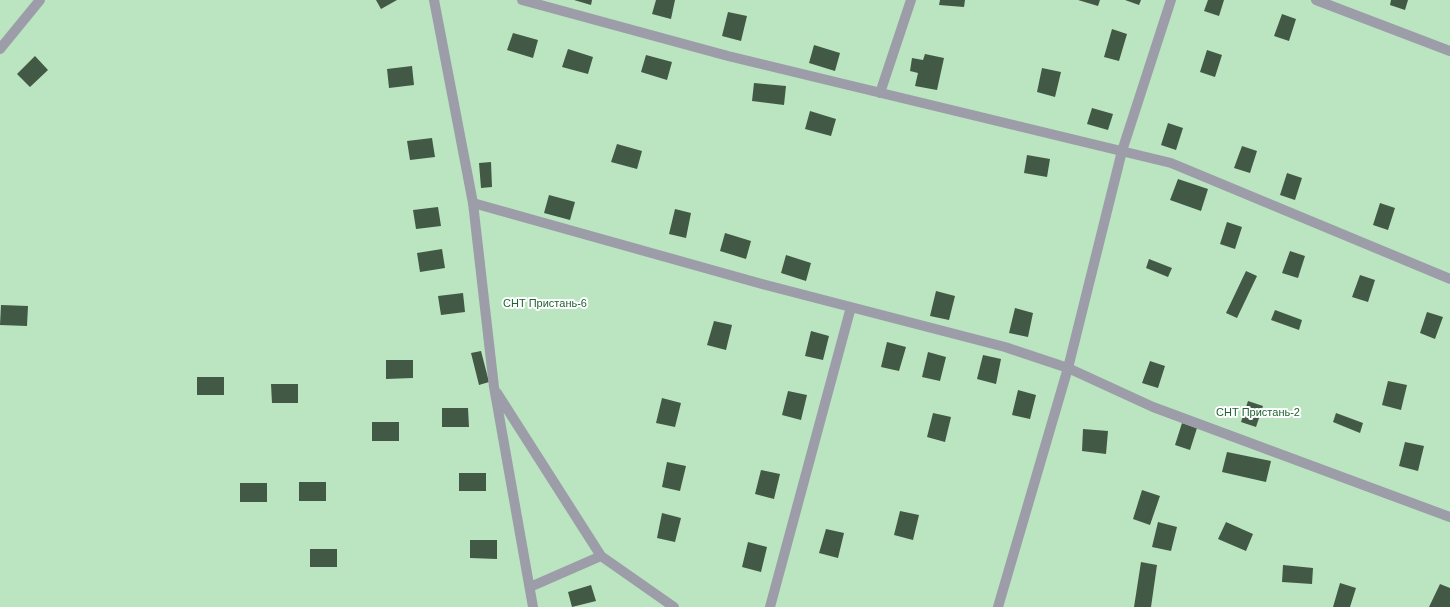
<!DOCTYPE html>
<html>
<head>
<meta charset="utf-8">
<style>
	body { margin:0 }
	canvas { display:block; background:#e9feeb }
</style>
</head>
<body>
<canvas width="1450" height="607"></canvas>
<script>
const g = document.querySelector('canvas').getContext('2d');
g.lineJoin = 'round';
function fill(path, color) { g.fillStyle = color; g.fill(path, 'evenodd'); }
const toPath = rows => new Path2D(rows.map(r => 'M' + r).join(''));
function stroke(path, color, width, dash) { g.strokeStyle = color; g.lineWidth = width; g.lineCap = dash ? 'butt' : 'round'; g.setLineDash(dash || []); g.stroke(path); }
function label(font, color, halo, rows, align = 'center') {
  g.font = font + ' Helvetica,sans-serif'; g.lineWidth = 4; g.setLineDash([]); g.textBaseline = 'middle'; g.strokeStyle = halo; g.fillStyle = color; for (const [text, x, y, turn = 0] of rows) {
    g.save(); g.translate(x, y); g.rotate((+turn || 0) * Math.PI / 180); g.textAlign = isNaN(turn) ? turn : align; if (halo) g.strokeText(text, 0, 0); g.fillText(text, 0, 0); g.restore();
  }
}
const green = toPath([
	[0,0,1450,0,1450,607,0,607]
]);
const building = toPath([
	[376,0,397,0,381,9],
	[574,0,592,0,591,5],
	[656,0,675,0,671,19,652,14],
	[940,0,965,0,964,7,939,5],
	[1078,0,1100,0,1098,6],
	[1125,0,1141,0,1139,5],
	[1208,0,1224,0,1219,16,1204,11],
	[1391,0,1408,0,1405,10,1390,5],
	[728,12,747,16,741,41,722,36],
	[1282,14,1296,19,1289,41,1274,36],
	[1112,29,1127,34,1119,61,1104,57],
	[513,33,538,40,533,58,507,50],
	[814,45,840,53,835,71,809,63],
	[568,49,593,57,588,74,562,67],
	[1207,50,1222,55,1215,77,1200,72],
	[925,54,944,58,937,90,915,86,918,73,910,71,912,58,923,60],
	[646,55,672,62,667,80,641,72],
	[35,56,48,70,30,87,17,74],
	[412,66,414,85,389,88,387,69],
	[1042,68,1061,72,1055,97,1037,92],
	[754,83,786,86,784,105,752,101],
	[1092,108,1113,114,1108,130,1087,124],
	[810,111,836,119,831,136,805,129],
	[1168,123,1183,128,1176,150,1161,145],
	[432,138,435,157,410,160,407,141],
	[617,144,642,151,637,169,611,162],
	[1242,146,1257,151,1250,173,1234,168],
	[1027,155,1050,159,1047,177,1024,173],
	[491,162,492,187,481,188,479,163],
	[1287,173,1302,178,1295,200,1280,195],
	[1178,179,1208,189,1201,211,1170,200],
	[549,195,575,202,570,220,544,213],
	[1380,203,1395,208,1388,230,1373,225],
	[438,207,441,226,416,229,413,210],
	[675,209,691,213,686,238,669,234],
	[1227,222,1242,227,1235,249,1220,244],
	[725,233,751,241,746,259,720,251],
	[442,249,445,268,420,272,417,253],
	[1290,251,1305,256,1298,278,1282,273],
	[786,255,811,263,806,281,781,273],
	[1149,259,1172,268,1168,277,1146,268],
	[1246,271,1257,276,1237,318,1226,313],
	[1360,275,1375,280,1368,302,1352,297],
	[936,291,955,296,949,320,930,316],
	[463,293,465,312,441,315,438,296],
	[1,305,28,306,27,326,0,325],
	[1015,308,1033,313,1028,337,1009,333],
	[1275,310,1302,320,1299,330,1271,320],
	[1427,312,1443,317,1435,339,1420,333],
	[714,321,732,325,726,350,707,345],
	[811,331,829,336,823,360,805,356],
	[887,342,906,347,899,371,881,367],
	[481,351,489,382,479,385,471,353],
	[928,352,946,357,940,381,922,377],
	[983,355,1001,359,996,384,977,379],
	[386,360,413,360,413,378,386,379],
	[1150,361,1165,366,1158,388,1142,383],
	[197,377,224,377,224,395,197,395],
	[1388,381,1407,385,1401,410,1382,405],
	[271,384,298,384,298,403,272,403],
	[1018,390,1036,395,1030,419,1012,415],
	[788,391,807,395,801,420,782,415],
	[662,398,681,403,675,427,656,423],
	[1248,401,1263,406,1256,427,1241,422],
	[442,408,468,408,469,427,442,427],
	[933,413,951,417,945,442,927,437],
	[1336,413,1363,423,1360,433,1333,422],
	[372,422,399,422,399,441,372,441],
	[1182,423,1197,428,1190,450,1175,445],
	[1083,429,1108,431,1106,454,1082,451],
	[1405,442,1424,446,1418,471,1399,466],
	[1227,452,1271,461,1266,482,1222,472],
	[667,462,686,466,680,491,662,487],
	[761,470,780,474,774,499,755,494],
	[459,473,486,473,486,491,459,491],
	[299,482,326,482,326,501,299,501],
	[240,483,267,483,267,502,240,502],
	[1142,490,1160,496,1150,525,1133,519],
	[900,511,919,515,913,540,894,535],
	[662,513,681,518,675,542,657,538],
	[1158,522,1177,527,1171,551,1152,547],
	[1226,522,1253,534,1246,551,1218,539],
	[826,529,844,533,838,558,819,553],
	[470,540,497,540,497,559,470,558],
	[748,542,767,547,761,572,742,567],
	[310,549,337,549,337,567,310,567],
	[1141,562,1157,565,1151,607,1134,607],
	[1283,565,1313,568,1312,584,1282,582],
	[1340,583,1356,588,1350,607,1333,607],
	[1440,584,1450,588,1450,607,1429,607],
	[591,585,596,601,572,607,568,592]
]);
const lane = toPath([
	[522,0,728,56,1171,163,1450,279],
	[880,93,911,0],
	[473,203,762,284,1005,347,1068,368,1153,407,1450,517],
	[770,607,851,307],
	[998,607,1068,368,1122,151,1171,0]
]);
const street = toPath([
	[434,0,473,203,494,387,533,607],
	[1316,0,1450,51],
	[0,49,40,0],
	[497,393,601,556,674,607],
	[530,587,601,556]
]);
const parkNames = [
	["СНТ Пристань-6",545,304],
	["СНТ Пристань-2",1258,413]
];
fill(green, '#bae5c0');
fill(building, '#425945');
stroke(lane, '#9d9daa', 10);
stroke(street, '#9d9daa', 10);
label('11px', '#206231', '#fff', parkNames);
</script>
</body>
</html>
